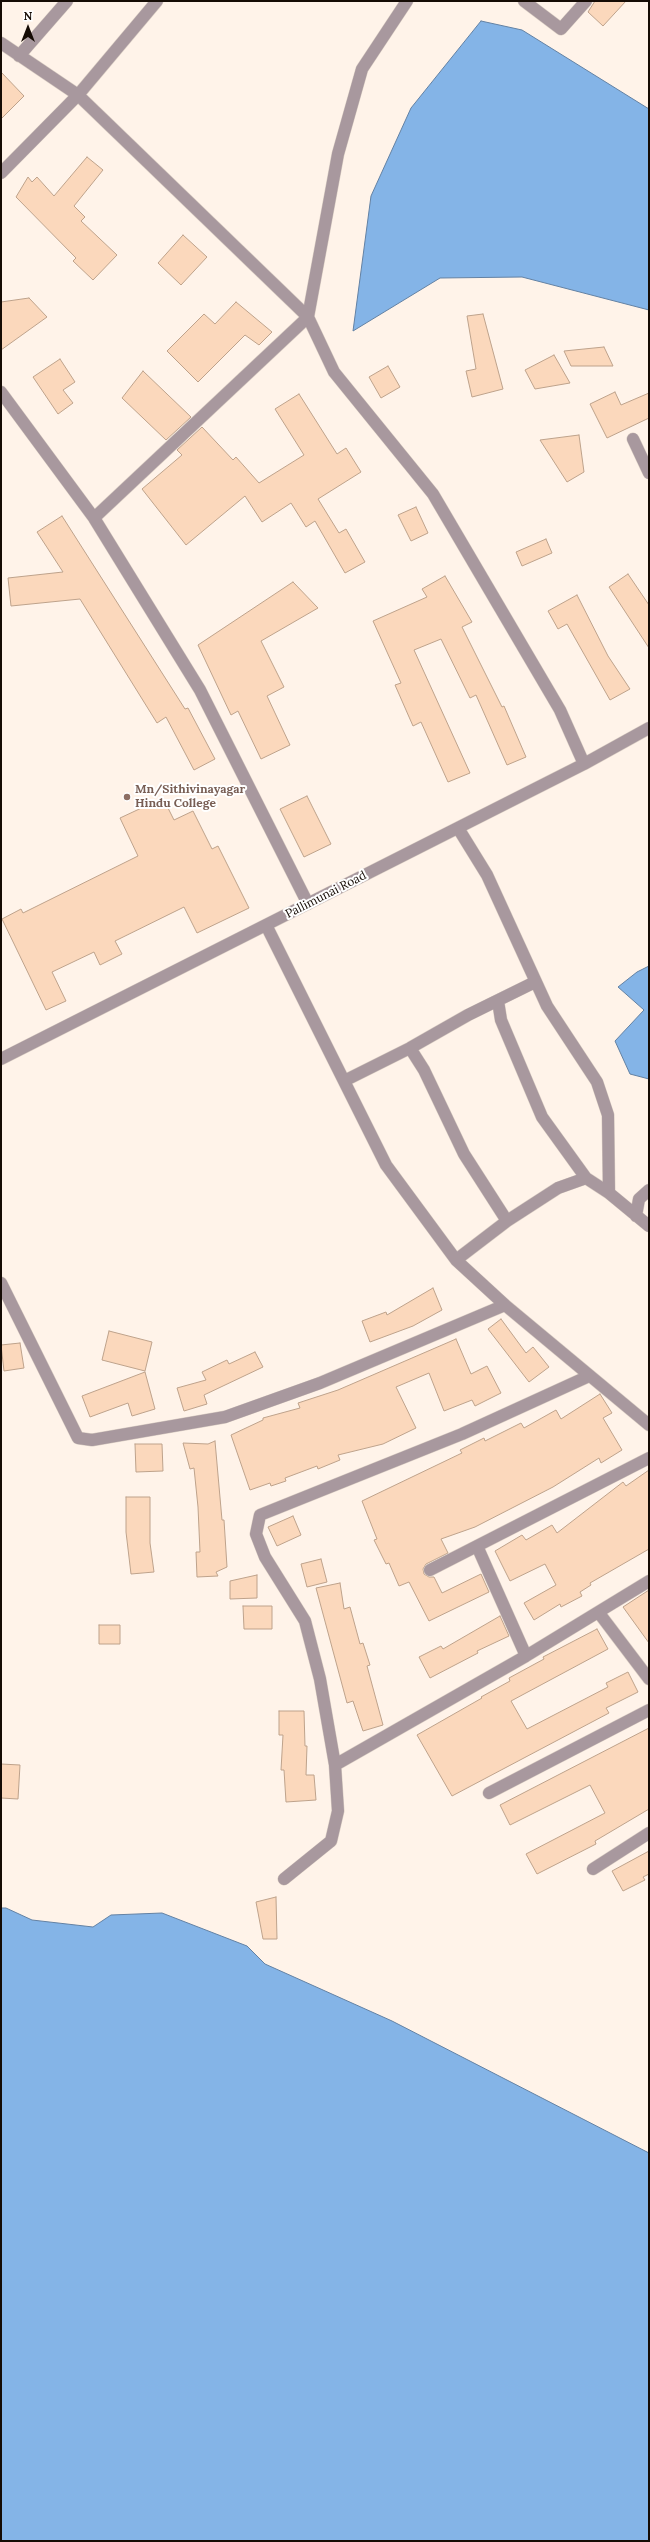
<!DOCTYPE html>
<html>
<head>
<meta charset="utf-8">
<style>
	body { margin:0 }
	#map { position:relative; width:650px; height:2542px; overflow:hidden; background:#fff3e9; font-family:Lora,serif }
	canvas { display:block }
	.frame { position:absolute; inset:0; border:2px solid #150b04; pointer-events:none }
	.north { position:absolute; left:8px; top:8px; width:40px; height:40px; -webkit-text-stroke:3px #fff; paint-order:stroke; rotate:0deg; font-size:11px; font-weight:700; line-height:16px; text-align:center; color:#150b04 }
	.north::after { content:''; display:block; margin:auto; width:14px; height:18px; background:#150b04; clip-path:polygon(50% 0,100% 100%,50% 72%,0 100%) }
</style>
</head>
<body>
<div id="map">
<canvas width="650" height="2542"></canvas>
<div class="frame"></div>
<div class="north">N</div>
</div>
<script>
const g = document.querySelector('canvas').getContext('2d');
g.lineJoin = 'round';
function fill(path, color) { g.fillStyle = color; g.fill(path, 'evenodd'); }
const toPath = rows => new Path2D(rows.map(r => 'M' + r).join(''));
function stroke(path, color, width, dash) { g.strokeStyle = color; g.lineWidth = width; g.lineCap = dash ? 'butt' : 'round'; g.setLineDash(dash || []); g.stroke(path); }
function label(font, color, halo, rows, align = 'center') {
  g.font = font + ' Lora,serif'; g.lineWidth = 4; g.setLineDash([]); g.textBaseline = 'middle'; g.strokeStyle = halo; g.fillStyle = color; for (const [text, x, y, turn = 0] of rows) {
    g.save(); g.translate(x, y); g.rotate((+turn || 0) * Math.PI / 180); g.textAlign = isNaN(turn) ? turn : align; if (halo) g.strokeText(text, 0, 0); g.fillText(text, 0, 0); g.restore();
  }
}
const water = toPath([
	[481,21,522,30,649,109,649,310,522,277,440,278,353,331,371,196,411,108,481,21],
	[649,966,649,1079,630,1074,615,1041,644,1010,618,987,637,972,649,966],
	[1,1908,6,1908,32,1920,93,1927,111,1915,162,1913,247,1946,265,1964,392,2021,649,2153,649,2541,1,2541,1,1908]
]);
const building = toPath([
	[595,1,626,1,603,26,588,12,595,1],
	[1,72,24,96,1,119,1,72],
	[87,157,103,170,74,206,85,217,81,221,117,255,93,280,73,261,76,258,16,197,28,177,32,182,37,177,54,196,87,157],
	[183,235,207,257,181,285,158,263,183,235],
	[29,298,47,317,1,350,1,302,29,298],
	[236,302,272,332,259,345,245,335,198,382,167,351,204,314,215,324,236,302],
	[483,314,503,389,472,397,466,371,476,369,467,316,483,314],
	[604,347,613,366,571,366,564,351,604,347],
	[554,355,570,383,535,389,525,370,554,355],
	[60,359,75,382,63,390,73,403,58,414,33,377,60,359],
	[388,366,400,387,381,398,369,377,388,366],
	[143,371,191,417,166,440,122,398,143,371],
	[615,392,621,405,649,393,649,418,607,438,590,404,615,392],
	[299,394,337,454,346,448,361,472,318,499,339,533,346,529,365,562,345,573,315,521,306,527,291,503,262,522,245,496,186,545,142,489,182,455,177,450,202,427,233,460,236,457,259,483,304,455,275,409,299,394],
	[579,435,584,472,567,482,540,440,579,435],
	[416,507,428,533,411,541,398,515,416,507],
	[62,516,185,709,188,708,215,759,194,770,166,717,157,723,80,599,11,606,8,578,63,572,37,532,62,516],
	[546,539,552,553,522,566,516,552,546,539],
	[628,574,649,605,649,648,609,587,628,574],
	[445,576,472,622,462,627,502,707,504,706,526,757,507,765,476,695,470,698,441,639,414,650,470,773,448,782,421,722,413,726,395,685,401,683,373,621,427,597,422,589,445,576],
	[293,582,318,608,261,641,284,687,267,696,290,745,261,759,238,711,231,715,198,645,293,582],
	[577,595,608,656,630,689,610,700,567,624,558,629,548,611,577,595],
	[307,796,331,844,304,857,280,809,307,796],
	[163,798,174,820,193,811,212,849,218,846,249,908,197,933,184,907,115,941,122,954,100,965,94,952,52,972,66,1001,46,1010,2,919,21,909,23,913,138,856,120,818,163,798],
	[433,1288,442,1310,413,1326,370,1342,362,1321,386,1312,387,1315,433,1288],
	[501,1319,526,1353,533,1347,549,1367,529,1382,488,1329,501,1319],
	[109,1331,152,1342,145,1371,102,1360,109,1331],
	[456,1339,471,1374,487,1366,501,1393,475,1406,472,1400,444,1411,429,1373,396,1387,416,1428,383,1444,338,1455,340,1460,318,1469,317,1466,285,1478,286,1481,271,1486,270,1483,250,1490,231,1435,263,1420,263,1418,300,1408,298,1403,338,1390,456,1339],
	[20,1343,24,1368,4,1371,1,1345,20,1343],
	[255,1352,263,1367,204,1395,207,1404,184,1411,177,1388,206,1380,202,1372,227,1360,229,1364,255,1352],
	[145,1372,155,1409,132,1416,128,1403,90,1417,82,1396,145,1372],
	[600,1394,612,1413,603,1418,622,1450,601,1463,599,1458,553,1487,475,1527,441,1539,448,1553,426,1564,423,1569,424,1574,429,1577,434,1577,442,1593,481,1574,489,1592,429,1621,409,1582,399,1586,389,1563,386,1564,374,1540,377,1539,362,1501,462,1453,460,1450,484,1438,485,1441,521,1423,524,1428,556,1410,561,1419,600,1394],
	[215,1441,222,1520,224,1520,227,1567,216,1572,218,1576,197,1577,196,1552,200,1552,198,1507,194,1468,190,1469,183,1443,208,1444,215,1441],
	[135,1444,162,1444,163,1471,136,1472,135,1444],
	[649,1470,649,1549,590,1583,591,1585,580,1592,582,1596,561,1607,560,1604,534,1620,524,1603,556,1585,545,1564,510,1581,495,1551,522,1535,526,1540,552,1525,557,1533,623,1482,626,1486,649,1470],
	[126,1497,150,1497,150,1543,154,1572,131,1574,126,1532,126,1497],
	[293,1516,301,1535,277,1546,268,1527,293,1516],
	[321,1559,327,1582,307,1587,301,1564,321,1559],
	[257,1575,257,1598,230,1599,230,1581,257,1575],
	[340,1583,344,1609,350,1607,360,1644,363,1643,370,1665,367,1666,383,1725,363,1731,353,1701,347,1703,316,1588,340,1583],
	[649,1590,649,1643,623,1607,649,1590],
	[243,1606,272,1606,272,1629,244,1629,243,1606],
	[500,1616,509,1636,477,1651,478,1653,430,1678,419,1657,441,1646,443,1649,500,1616],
	[99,1625,120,1625,120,1644,99,1644,99,1625],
	[597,1629,608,1649,511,1701,527,1729,608,1687,606,1683,628,1672,638,1692,606,1708,609,1713,452,1796,417,1735,482,1698,481,1697,510,1681,509,1678,544,1659,543,1657,597,1629],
	[279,1711,304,1711,305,1746,307,1746,306,1775,314,1775,316,1800,286,1802,284,1770,281,1770,283,1735,279,1735,279,1711],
	[649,1728,649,1809,595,1841,596,1844,537,1874,526,1854,605,1813,590,1785,510,1825,500,1805,649,1728],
	[1,1764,20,1765,18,1799,1,1798,1,1764],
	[649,1851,649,1874,643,1877,645,1880,623,1891,612,1871,649,1851],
	[276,1897,277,1939,263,1939,256,1902,276,1897]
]);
const street = toPath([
	[524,1,561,29,586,1],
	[1,43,78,95,308,317,334,372,433,494,560,710,584,764],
	[19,56,67,1],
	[1,173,78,95,157,1],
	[1,392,94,518,200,690,308,904],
	[633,439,649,473],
	[94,518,308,317,338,154,362,69,407,1],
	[458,828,487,875,547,1006,597,1082,608,1115,609,1193],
	[266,925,386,1165,456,1260,505,1305,649,1425],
	[498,1001,501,1020,542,1117,586,1178],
	[410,1048,424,1070,464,1154,507,1221],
	[1,1059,584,764,649,728],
	[344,1081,410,1048,468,1015,535,982],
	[636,1216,639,1199,649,1190],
	[456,1260,507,1221,558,1188,586,1178,609,1193,649,1226],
	[1,1283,78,1438,92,1440,225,1417,320,1383,505,1305],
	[477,1546,526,1656],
	[430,1570,649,1458],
	[599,1613,649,1679],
	[335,1765,526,1656,649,1581],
	[489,1793,649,1710],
	[593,1869,649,1833],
	[284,1879,331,1841,338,1811,335,1765,320,1679,305,1621,265,1557,256,1534,260,1515,462,1434,589,1376]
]);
const markers = [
	[127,797,4,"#8d6e63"]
];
const educationNames = [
	["Mn/Sithivinayagar",135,790],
	["Hindu College",135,804]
];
const streetNames = [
	["Pallimunai Road",326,895,-27]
];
fill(water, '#84b4e7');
stroke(water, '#6381a3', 1);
fill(building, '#fbd8bc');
stroke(building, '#bea28b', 1);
stroke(street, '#dacec4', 13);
stroke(street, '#a8989e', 12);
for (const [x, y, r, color] of markers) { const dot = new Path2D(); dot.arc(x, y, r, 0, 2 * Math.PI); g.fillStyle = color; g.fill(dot); stroke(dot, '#fff', 1.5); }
label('bold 12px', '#785e54', '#fff', educationNames, 'left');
label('12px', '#150b04', '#fff', streetNames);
</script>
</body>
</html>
